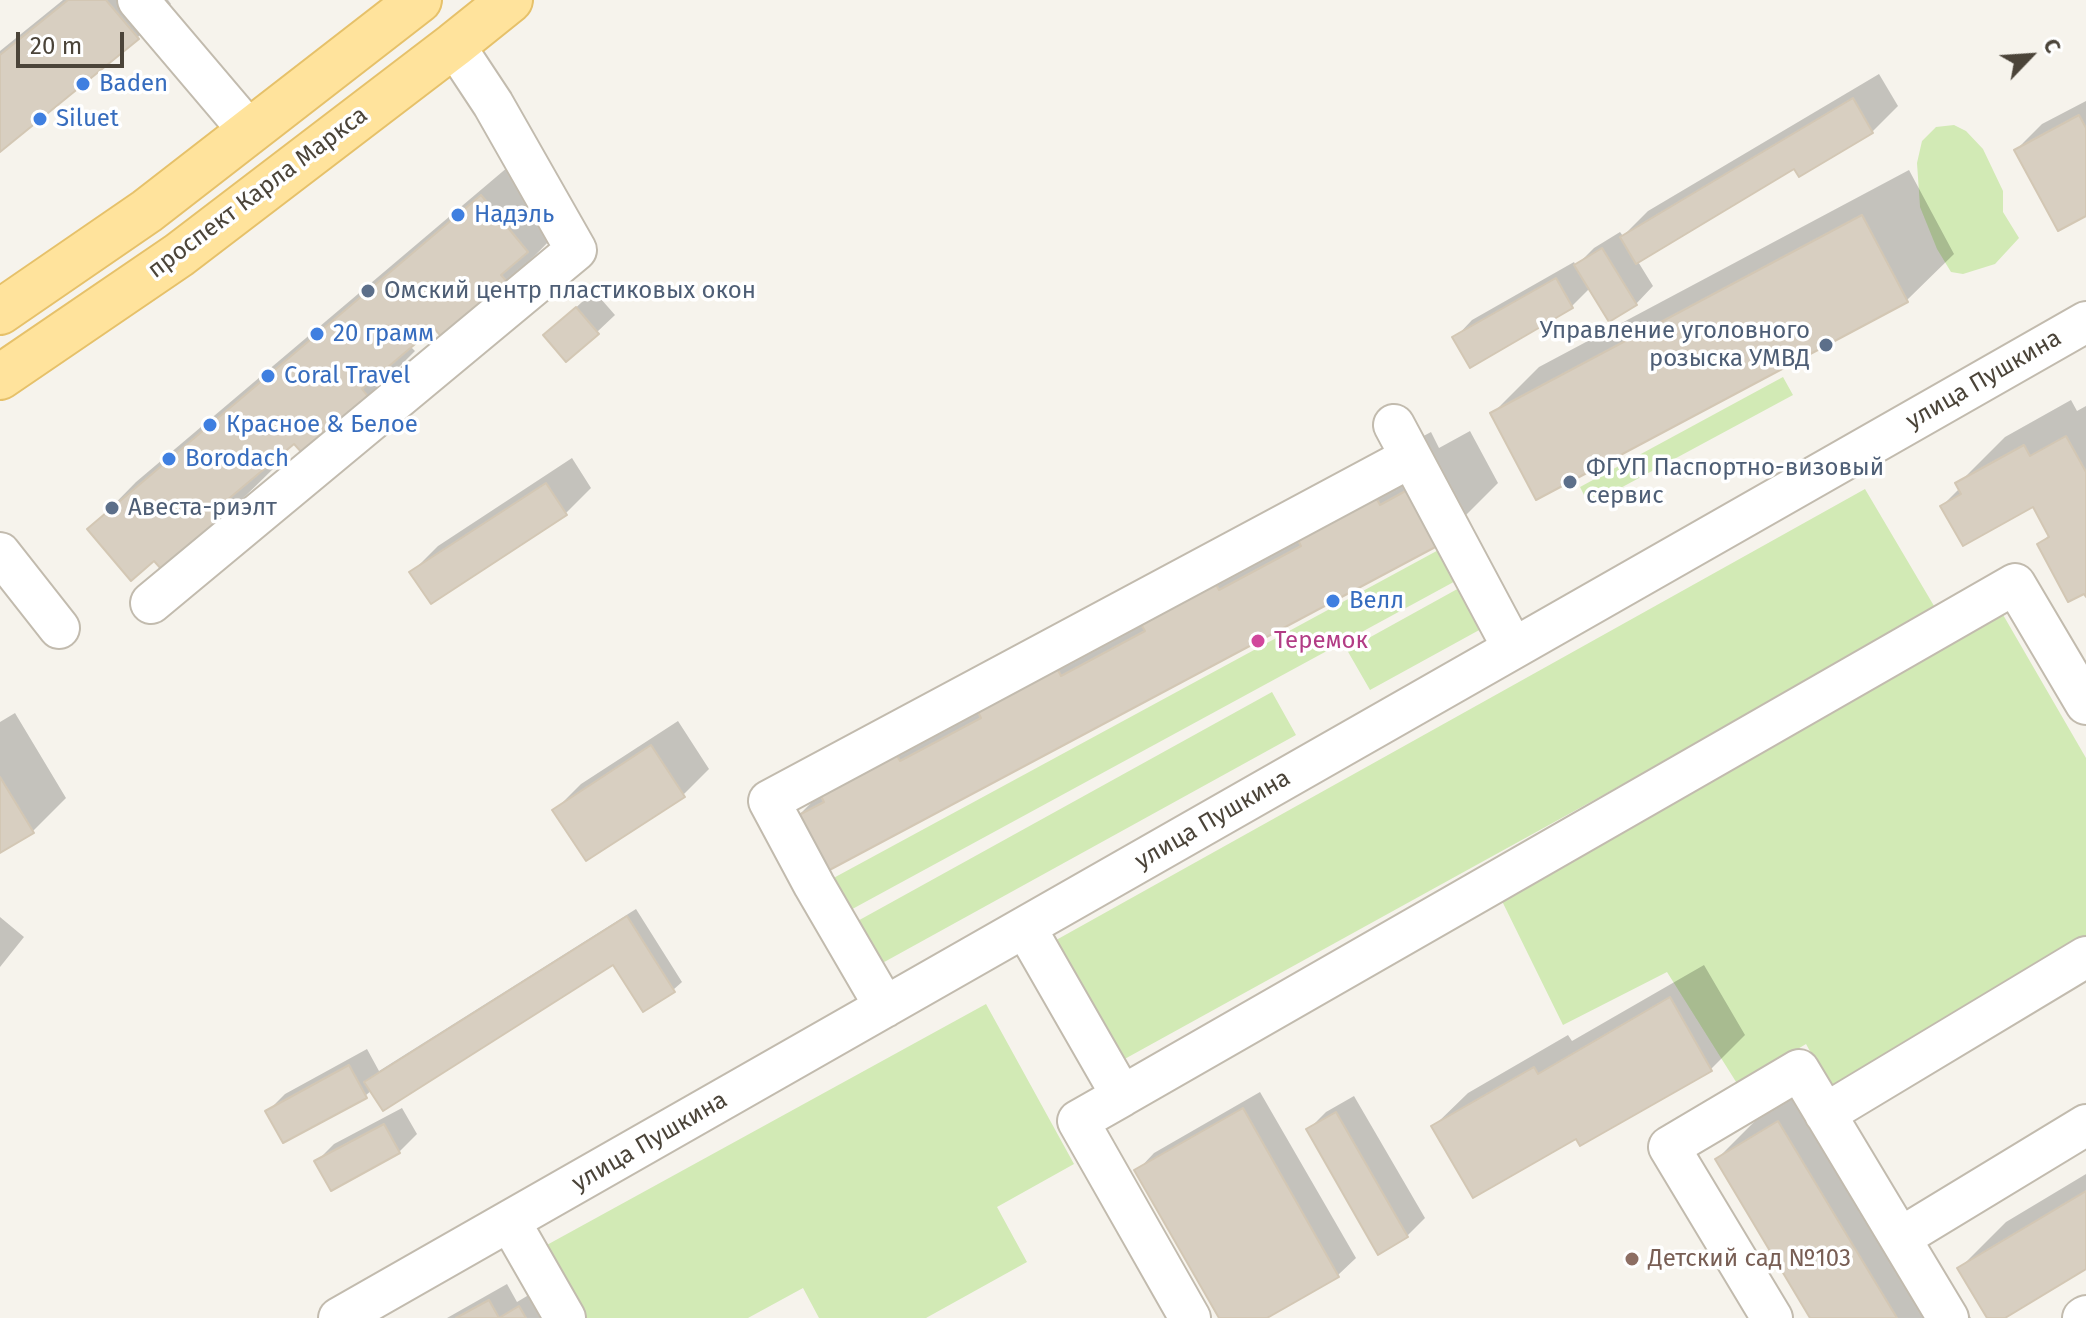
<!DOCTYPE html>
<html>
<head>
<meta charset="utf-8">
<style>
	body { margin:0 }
	#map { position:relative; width:2086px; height:1318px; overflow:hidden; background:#f6f3ec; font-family:"Fira Sans",sans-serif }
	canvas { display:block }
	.north { position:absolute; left:1990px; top:16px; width:80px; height:80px; -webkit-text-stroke:6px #fff; paint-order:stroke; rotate:65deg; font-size:22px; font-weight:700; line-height:32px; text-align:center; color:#4b4439 }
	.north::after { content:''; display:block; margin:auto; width:28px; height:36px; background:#4b4439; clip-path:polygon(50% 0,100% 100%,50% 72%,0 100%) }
	.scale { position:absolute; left:16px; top:32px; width:108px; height:36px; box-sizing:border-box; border:4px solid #4b4439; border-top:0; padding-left:10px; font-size:24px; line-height:28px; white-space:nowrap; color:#4b4439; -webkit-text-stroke:6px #fff; paint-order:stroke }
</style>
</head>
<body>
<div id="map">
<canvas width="2086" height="1318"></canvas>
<div class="north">С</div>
<div class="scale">20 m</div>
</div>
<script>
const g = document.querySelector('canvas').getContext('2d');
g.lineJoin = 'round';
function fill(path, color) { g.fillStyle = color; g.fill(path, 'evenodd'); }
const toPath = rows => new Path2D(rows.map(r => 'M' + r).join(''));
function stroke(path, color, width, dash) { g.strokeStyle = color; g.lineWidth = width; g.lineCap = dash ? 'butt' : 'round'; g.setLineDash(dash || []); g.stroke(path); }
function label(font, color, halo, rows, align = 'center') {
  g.font = font + ' "Fira Sans",sans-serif'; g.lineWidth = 7; g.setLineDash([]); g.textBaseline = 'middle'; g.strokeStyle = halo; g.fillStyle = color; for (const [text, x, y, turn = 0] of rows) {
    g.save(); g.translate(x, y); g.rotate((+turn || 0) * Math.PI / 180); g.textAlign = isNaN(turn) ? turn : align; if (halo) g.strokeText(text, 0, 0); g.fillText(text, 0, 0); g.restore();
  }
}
const green = toPath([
	[1954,125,1966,131,1983,149,2003,191,2003,212,2019,238,1995,264,1963,274,1951,272,1937,249,1920,207,1917,163,1922,141,1936,127],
	[1783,377,1793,395,1589,505,1580,487],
	[1865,489,1937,611,1121,1061,1049,944],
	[1444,547,1461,578,845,913,828,881],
	[1470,582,1492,623,1370,690,1347,650],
	[2002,613,2086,758,2086,952,1832,1091,1806,1044,1738,1085,1667,972,1563,1025,1500,897],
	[1272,692,1296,735,877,966,854,923],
	[986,1004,1074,1164,997,1207,1027,1262,926,1318,819,1318,803,1288,748,1318,585,1318,545,1246]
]);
const shadow = toPath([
	[63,0,168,0,171,4,137,38,0,149,0,51],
	[1879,74,1898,106,1872,132,1795,167,1637,260,1653,286,1636,304,1590,288,1572,306,1471,365,1455,338,1472,320,1574,262,1576,266,1594,248,1620,232,1623,236,1648,211],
	[2086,101,2086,214,2016,150,2042,124],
	[528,150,573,204,548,229,554,236,508,283,434,325,410,346,415,351,368,398,294,441,269,462,274,468,227,514,154,558,90,529,136,482],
	[1909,170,1954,254,1907,300,1537,497,1492,414,1539,367],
	[594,291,615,315,597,332,546,335],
	[2071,400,2077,411,2086,406,2086,592,2039,545,2050,534,2034,504,1942,506,1960,488,1958,484,2005,437],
	[1470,431,1498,483,1439,542,795,819,821,793,1355,473,1431,432,1439,448],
	[572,458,591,488,565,514,412,572,438,546],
	[15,713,66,798,32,832,0,851,0,722],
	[678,721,709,769,683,795,555,810,581,784],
	[636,909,682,982,673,990,614,962,372,1090,365,1096,268,1111,285,1094,367,1049,379,1071],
	[0,917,24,937,0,967],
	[1704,965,1745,1035,1711,1069,1581,1144,1577,1136,1434,1126,1468,1093,1568,1035,1572,1041],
	[1825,1075,1971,1318,1813,1318,1717,1159,1764,1112],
	[1260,1092,1356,1258,1338,1275,1263,1318,1221,1318,1137,1171,1154,1153],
	[1354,1096,1425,1218,1407,1236,1309,1129,1326,1112],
	[402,1108,417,1134,399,1152,317,1161,334,1144],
	[2086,1174,2086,1267,2001,1318,1990,1318,1960,1268,2006,1222],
	[507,1284,517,1302,537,1290,553,1318,447,1318]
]);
const building = toPath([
	[68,0,106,0,139,39,0,152,0,55,68,0],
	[1853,98,1873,133,1799,177,1794,169,1636,264,1620,237,1853,98],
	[2079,115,2086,128,2086,216,2058,231,2014,150,2079,115],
	[481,195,528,252,501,275,509,284,444,340,434,328,362,389,370,399,304,455,294,444,220,506,229,516,163,571,154,561,131,581,87,529,481,195],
	[1862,215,1908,302,1536,500,1490,413,1862,215],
	[1602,248,1637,305,1609,322,1574,265,1602,248],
	[1556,278,1573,308,1470,368,1452,337,1556,278],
	[576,307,599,334,566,362,543,335,576,307],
	[2066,436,2086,472,2086,597,2084,594,2068,602,2037,544,2049,537,2033,507,1963,546,1940,506,1961,494,1955,483,2024,445,2030,456,2066,436],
	[546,483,567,515,431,604,409,572,546,483],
	[1411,488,1441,544,822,874,793,818,824,802,817,788,892,747,900,761,981,718,974,703,1053,660,1061,676,1145,631,1136,615,1211,575,1219,590,1301,546,1294,532,1372,490,1380,505,1411,488],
	[651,745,685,797,586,861,552,810,651,745],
	[0,777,34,833,0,853,0,777],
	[627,916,675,992,643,1012,613,965,383,1111,364,1082,627,916],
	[1670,997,1712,1071,1580,1146,1576,1139,1473,1198,1431,1126,1534,1067,1538,1074,1670,997],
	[349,1065,367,1098,283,1143,265,1111,349,1065],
	[1243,1108,1339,1277,1267,1318,1219,1318,1134,1170,1243,1108],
	[1336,1112,1408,1237,1378,1255,1306,1129,1336,1112],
	[1778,1121,1854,1247,1897,1318,1810,1318,1715,1159,1778,1121],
	[384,1124,400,1153,331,1191,314,1161,384,1124],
	[2086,1191,2086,1269,2005,1318,1987,1318,1957,1268,2086,1191],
	[489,1300,499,1318,519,1306,526,1318,456,1318,489,1300]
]);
const minor = toPath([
	[138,0,250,132],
	[1394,425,1513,648],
	[0,553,59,628],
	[151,603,576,250,493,104,454,45],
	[1025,927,1122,1096,2015,584,2086,704],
	[885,1007,814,885,769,801,1411,457],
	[1122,1096,1078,1121,1190,1318],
	[1825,1114,2086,957],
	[510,1222,565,1318],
	[1900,1238,2086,1125],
	[339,1318,2086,322],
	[1772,1318,1669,1147,1799,1070,1948,1318],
	[2083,1318,2086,1316]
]);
const major = toPath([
	[0,312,147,211,419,0],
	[0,377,179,255,454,45,510,0]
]);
const markers = [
	[83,84,8,"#3f7fe0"],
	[40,119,8,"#3f7fe0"],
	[458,215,8,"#3f7fe0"],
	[368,291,8,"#5c6f8a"],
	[317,334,8,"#3f7fe0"],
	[1826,345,8,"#5c6f8a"],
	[268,376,8,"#3f7fe0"],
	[210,425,8,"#3f7fe0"],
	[169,459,8,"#3f7fe0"],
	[1570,482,8,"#5c6f8a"],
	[112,508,8,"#5c6f8a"],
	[1333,601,8,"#3f7fe0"],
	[1258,641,8,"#d1479c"],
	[1632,1259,8,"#8d6e63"]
];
const shopNames = [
	["Baden",99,84],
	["Siluet",56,119],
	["Надэль",474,215],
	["20 грамм",333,334],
	["Coral Travel",284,376],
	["Красное & Белое",226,425],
	["Borodach",185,459],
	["Велл",1349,601]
];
const streetNames = [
	["проспект Карла Маркса",258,193,-37],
	["улица Пушкина",1984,380,-30],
	["улица Пушкина",1213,820,-30],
	["улица Пушкина",650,1142,-30]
];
const serviceNames = [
	["Омский центр пластиковых окон",384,291],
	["Управление уголовного",1810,331,"right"],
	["розыска УМВД",1810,359,"right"],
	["ФГУП Паспортно-визовый",1586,468],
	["сервис",1586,496],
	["Авеста-риэлт",128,508]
];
const hotelNames = [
	["Теремок",1274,641]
];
const educationNames = [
	["Детский сад №103",1648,1259]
];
fill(green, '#d2eab5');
fill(shadow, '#0003');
fill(building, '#d8cfc1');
stroke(building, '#d3c7b4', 2);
stroke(minor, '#c2bbae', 44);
stroke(major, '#e6c16a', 48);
stroke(minor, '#fff', 40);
stroke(major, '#ffe39c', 44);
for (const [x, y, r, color] of markers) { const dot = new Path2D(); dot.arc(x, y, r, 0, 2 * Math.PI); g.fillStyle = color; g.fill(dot); stroke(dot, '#fff', 3); }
label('24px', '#366cbe', '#fff', shopNames, 'left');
label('24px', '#4b4439', '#fff', streetNames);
label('24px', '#4e5e75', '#fff', serviceNames, 'left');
label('24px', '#b23c85', '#fff', hotelNames, 'left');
label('24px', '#785e54', '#fff', educationNames, 'left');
</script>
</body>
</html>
